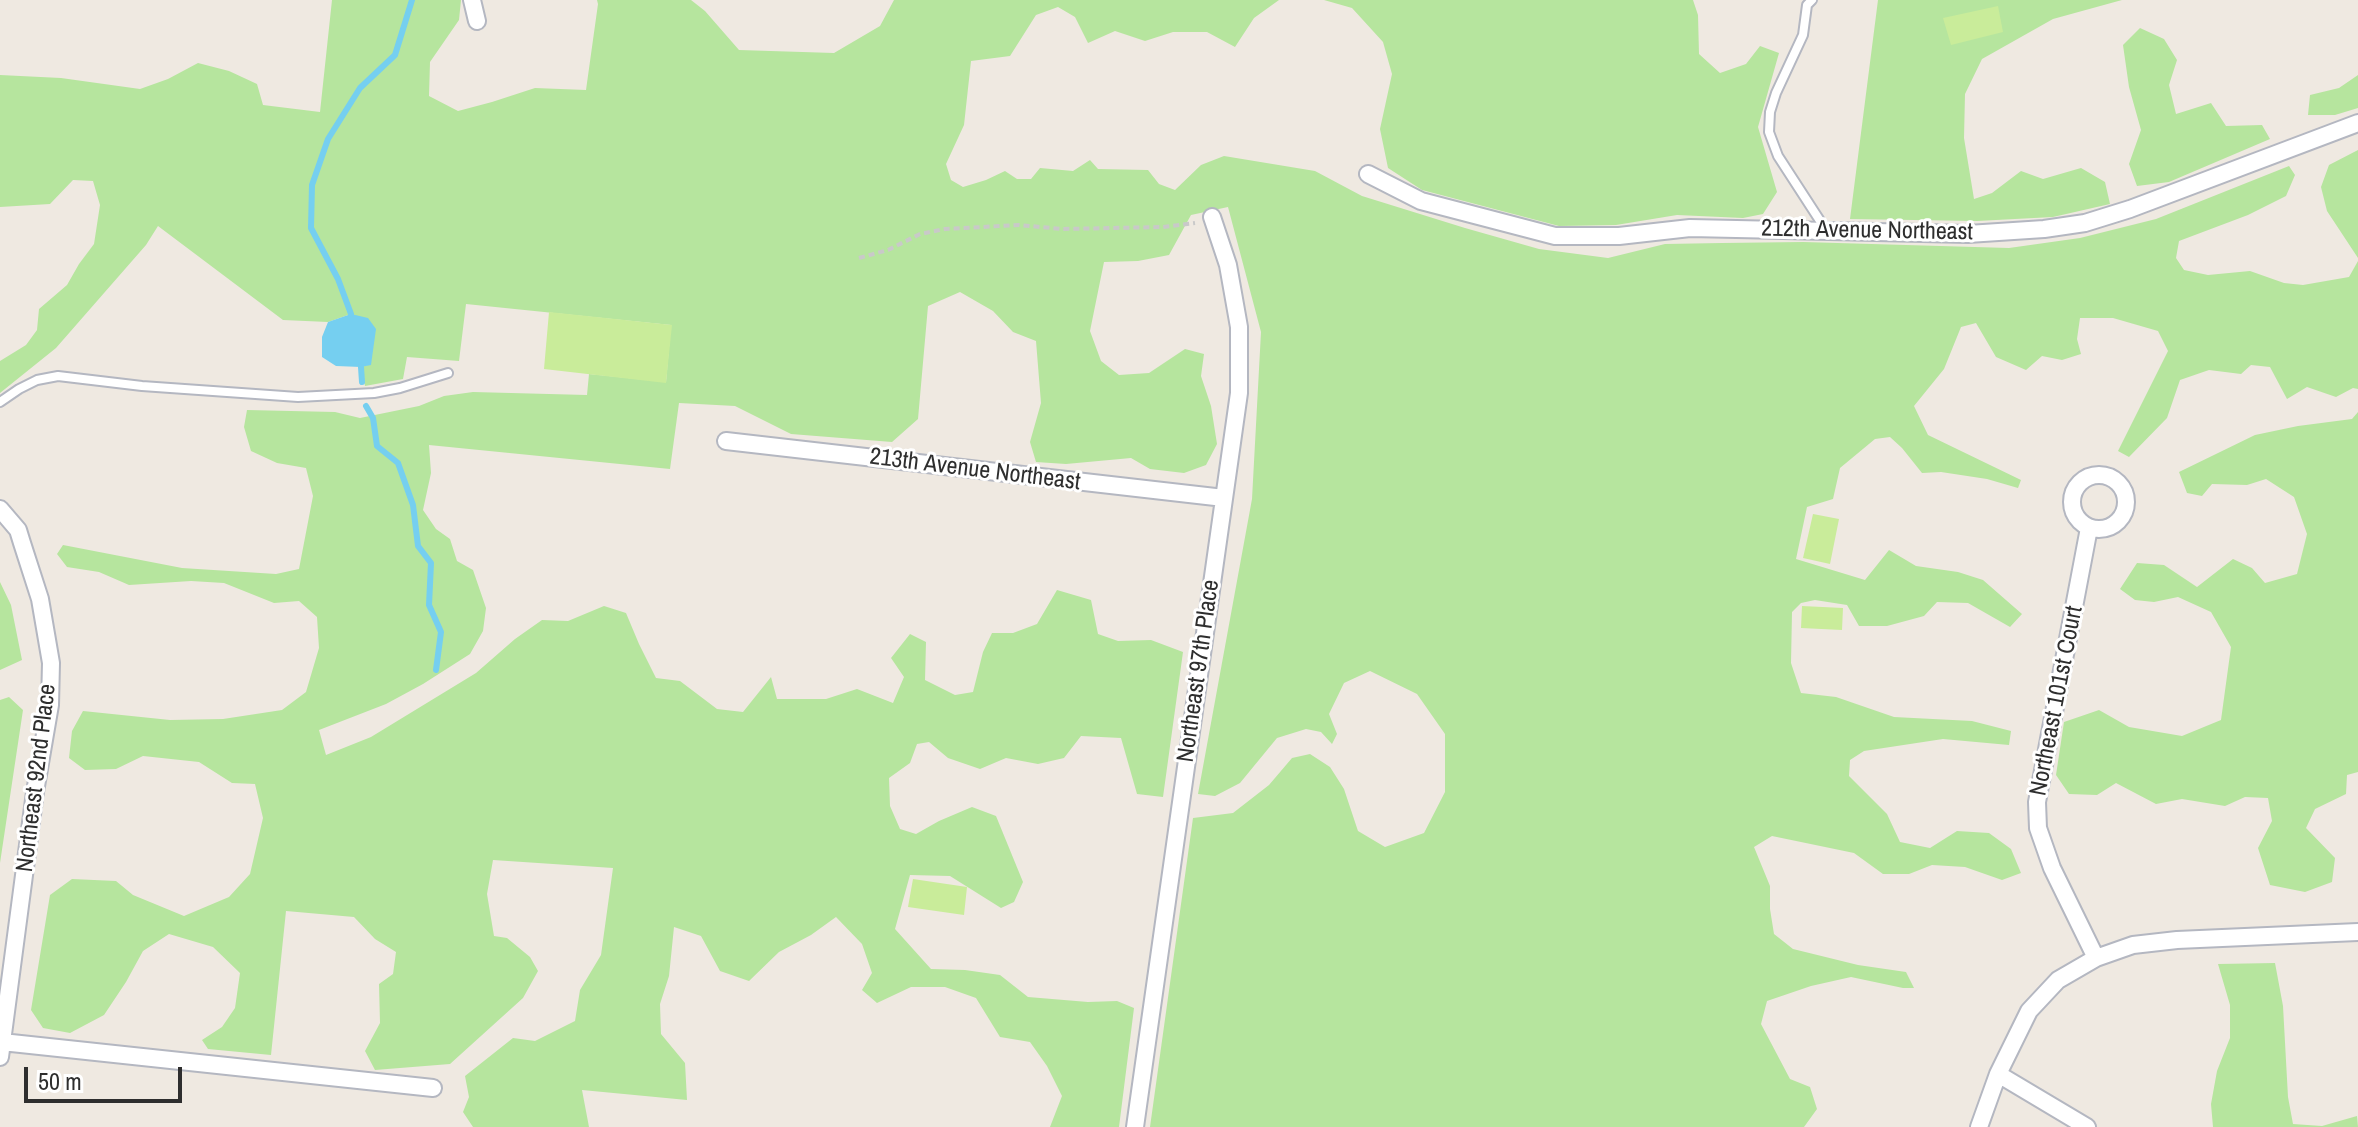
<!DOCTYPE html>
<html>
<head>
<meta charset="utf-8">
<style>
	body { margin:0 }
	#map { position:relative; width:2358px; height:1127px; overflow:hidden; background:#efe9e1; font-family:"Archivo Narrow",sans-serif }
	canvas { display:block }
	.scale { position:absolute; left:24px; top:1067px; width:158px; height:36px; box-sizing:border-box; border:4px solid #2e2e2e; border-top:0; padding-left:10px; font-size:24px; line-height:28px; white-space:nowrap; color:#2e2e2e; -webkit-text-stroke:6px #fff; paint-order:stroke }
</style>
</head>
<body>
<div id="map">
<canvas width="2358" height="1127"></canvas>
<div class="scale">50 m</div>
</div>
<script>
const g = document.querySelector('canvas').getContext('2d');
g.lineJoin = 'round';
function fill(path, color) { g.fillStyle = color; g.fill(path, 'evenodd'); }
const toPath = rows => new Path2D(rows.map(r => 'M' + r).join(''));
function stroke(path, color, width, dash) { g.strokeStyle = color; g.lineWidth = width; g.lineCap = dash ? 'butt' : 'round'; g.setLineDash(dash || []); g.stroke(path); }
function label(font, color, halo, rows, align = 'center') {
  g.font = font + ' "Archivo Narrow",sans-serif'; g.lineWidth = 6; g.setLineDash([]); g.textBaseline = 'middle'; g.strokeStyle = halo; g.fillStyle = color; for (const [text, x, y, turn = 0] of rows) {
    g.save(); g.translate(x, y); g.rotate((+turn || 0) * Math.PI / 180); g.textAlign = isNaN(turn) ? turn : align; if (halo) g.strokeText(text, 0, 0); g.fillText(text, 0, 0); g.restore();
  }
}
const green = toPath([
	[332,0,461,0,459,20,430,62,429,96,458,111,492,102,535,88,586,90,598,4,597,0,691,0,705,11,739,50,834,53,880,26,894,0,1279,0,1254,18,1235,47,1207,32,1173,32,1145,41,1115,31,1088,43,1075,17,1058,7,1036,15,1010,56,971,61,964,125,946,164,951,180,963,187,986,180,1005,171,1017,179,1031,179,1040,168,1073,171,1090,160,1098,169,1148,170,1159,184,1175,190,1201,165,1224,156,1315,171,1362,196,1465,228,1539,249,1608,258,1665,244,1722,243,1803,242,2009,248,2080,238,2156,219,2289,166,2295,175,2286,196,2248,215,2179,241,2176,258,2184,270,2208,275,2250,271,2284,283,2303,285,2349,277,2358,261,2358,389,2353,388,2336,397,2307,387,2287,399,2270,367,2251,365,2241,374,2209,370,2180,380,2167,418,2129,457,2118,451,2168,351,2158,331,2113,318,2080,318,2077,339,2081,354,2062,360,2042,356,2026,370,1996,357,1976,323,1961,327,1944,369,1914,406,1928,435,2021,480,2018,488,1987,479,1941,472,1922,473,1902,448,1890,437,1875,439,1840,468,1833,499,1807,507,1796,559,1865,580,1889,550,1916,566,1958,572,1983,580,2022,614,2010,627,1968,603,1937,602,1924,616,1887,626,1859,626,1847,605,1815,600,1801,603,1792,612,1791,663,1801,693,1836,697,1894,717,1972,721,2011,731,2009,745,1943,739,1864,751,1850,760,1849,776,1887,814,1900,842,1930,848,1957,831,1989,833,2011,849,2021,873,2002,880,1965,867,1932,865,1909,874,1883,874,1854,853,1772,836,1754,847,1770,886,1770,909,1774,934,1793,949,1858,965,1906,972,1914,988,1903,988,1851,977,1811,986,1767,1001,1761,1024,1790,1079,1810,1087,1817,1109,1804,1127,1150,1127,1193,818,1233,813,1269,785,1292,758,1310,754,1330,767,1344,789,1358,831,1385,847,1424,833,1445,792,1445,734,1417,694,1370,671,1344,683,1329,714,1337,734,1332,744,1321,732,1306,729,1277,738,1240,783,1215,796,1198,794,1252,499,1261,332,1228,207,1191,215,1169,255,1138,261,1104,262,1090,331,1101,361,1119,375,1149,373,1185,349,1204,354,1201,376,1211,406,1217,444,1206,465,1184,473,1150,469,1131,458,1066,464,1036,462,1030,442,1041,403,1036,341,1013,332,993,311,960,292,928,306,918,419,892,442,791,434,735,406,679,403,670,469,429,445,431,473,423,510,436,529,450,539,457,561,473,570,486,608,483,631,470,654,423,684,386,704,319,730,326,755,371,737,476,673,515,639,542,620,568,621,604,606,626,613,639,644,656,678,680,681,717,709,743,712,771,677,777,699,826,699,857,689,893,703,904,677,891,658,910,634,926,642,925,680,955,695,973,692,983,652,992,633,1013,633,1037,624,1057,590,1091,600,1098,634,1118,641,1151,640,1183,652,1163,797,1137,794,1121,738,1081,736,1064,758,1038,764,1006,758,980,769,948,758,929,742,917,744,910,763,889,778,890,806,900,829,916,834,939,821,972,807,996,816,1023,882,1014,902,1001,908,950,876,910,875,895,929,931,969,965,970,1000,975,1028,997,1088,1002,1117,1001,1134,1008,1119,1127,1050,1127,1062,1096,1047,1066,1030,1042,1000,1037,976,998,945,987,911,987,877,1003,862,990,872,973,862,944,836,917,811,935,779,952,749,981,720,971,701,936,674,927,669,976,660,1004,661,1034,685,1063,687,1100,582,1090,589,1127,473,1127,463,1112,469,1097,465,1076,513,1038,535,1041,575,1021,580,990,601,955,613,868,493,860,487,894,494,936,507,938,530,957,538,971,523,998,450,1064,375,1070,365,1051,380,1023,379,984,393,974,396,952,375,939,354,917,286,911,271,1055,208,1049,202,1040,222,1027,235,1008,240,973,213,947,169,934,143,951,126,982,104,1015,70,1033,43,1028,31,1010,50,895,72,879,116,881,133,895,184,916,229,897,250,874,263,818,255,784,232,783,199,762,143,756,116,769,85,770,69,758,72,731,83,711,170,720,223,719,282,710,306,692,319,648,317,617,299,601,274,603,224,583,191,581,129,585,99,572,67,567,57,554,63,545,182,568,276,574,299,569,313,496,306,468,277,463,251,451,244,427,247,410,335,412,360,418,419,406,444,396,473,392,587,395,589,374,666,382,671,325,466,304,459,361,407,357,403,379,365,386,361,367,371,364,351,314,328,322,283,320,158,226,146,245,56,348,0,393,0,361,26,345,37,330,39,309,67,285,79,264,94,244,100,205,93,181,73,180,50,204,0,207,0,75,61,78,140,89,168,79,198,63,229,71,257,84,263,105,320,112],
	[1324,0,1693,0,1698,15,1699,54,1720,73,1746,64,1760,46,1779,53,1758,127,1777,192,1763,214,1743,218,1677,215,1616,225,1559,226,1422,190,1388,168,1380,129,1392,74,1383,42,1352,8],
	[1878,0,2122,0,2053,19,1982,59,1965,94,1964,138,1974,199,1992,193,2021,171,2043,179,2081,168,2105,182,2110,204,2053,217,1977,221,1850,219],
	[2140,28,2164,39,2177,60,2169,85,2176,114,2211,103,2226,126,2262,125,2270,139,2169,182,2137,186,2129,164,2141,130,2129,87,2123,45],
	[2358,75,2358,108,2335,115,2308,115,2310,95,2339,88],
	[2358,150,2358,258,2327,211,2321,187,2329,165],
	[2358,412,2358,772,2347,775,2346,794,2315,809,2306,828,2335,858,2332,882,2305,892,2270,885,2258,848,2272,821,2268,798,2245,797,2225,806,2182,799,2156,804,2116,783,2097,795,2069,794,2056,775,2064,722,2099,710,2129,727,2182,736,2221,720,2231,647,2211,612,2178,597,2154,602,2135,600,2120,589,2137,563,2164,565,2197,587,2233,559,2252,568,2265,583,2297,574,2307,534,2294,497,2266,479,2247,485,2212,484,2202,496,2187,493,2179,472,2255,435,2298,426,2352,419],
	[0,582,11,605,22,660,0,670],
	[9,697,23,710,0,863,0,700],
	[2275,963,2283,1006,2288,1097,2293,1124,2322,1126,2357,1116,2358,1127,2213,1127,2211,1104,2217,1071,2230,1038,2230,1005,2218,964]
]);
const pitch = toPath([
	[1998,6,2003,32,1951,45,1943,18],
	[549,312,672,325,666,383,544,369],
	[1813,514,1839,519,1830,564,1803,558],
	[1802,606,1843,608,1842,630,1801,628],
	[913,879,967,887,964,915,908,907]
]);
const water = toPath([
	[351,314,368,318,376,329,371,365,361,367,336,366,322,357,322,337,328,322]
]);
const stream = toPath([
	[351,314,338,279,311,228,312,185,328,139,360,88,395,55,412,0],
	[361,367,362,382],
	[366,406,373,418,377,446,398,463,413,505,418,546,431,563,429,605,441,632,436,670]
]);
const path = toPath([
	[859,258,888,250,920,234,945,229,1019,225,1062,229,1163,227,1195,223]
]);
const lane = toPath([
	[1812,0,1807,5,1803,35,1776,93,1770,112,1769,132,1778,156,1826,230],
	[0,402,19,389,37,380,58,376,142,386,298,397,374,393,400,388,448,373]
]);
const street = toPath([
	[472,0,477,21],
	[1368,174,1421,201,1555,236,1619,236,1690,228,1968,234,2044,229,2085,223,2130,209,2358,123],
	[726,441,1224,498],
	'2072 502a27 27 0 1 1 54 0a27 27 0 1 1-54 0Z',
	[0,509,18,530,22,543,40,599,51,663,50,705,35,792,0,1057],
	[2089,528,2037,802,2038,828,2052,868,2096,958],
	[2,1042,433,1088],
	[1998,1074,2087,1127],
	[1135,1127,1239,393,1239,327,1228,265,1212,217],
	[1979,1127,1998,1074,2029,1011,2058,980,2096,958,2133,945,2177,940,2358,932]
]);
const streetNames = [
	["212th Avenue Northeast",1867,231,1],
	["213th Avenue Northeast",975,470,7],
	["Northeast 97th Place",1199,671,-82],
	["Northeast 101st Court",2057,701,-79],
	["Northeast 92nd Place",37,778,-83]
];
fill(green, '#b6e59e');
fill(pitch, '#c9ec9a');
fill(water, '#75cff0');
stroke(stream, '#75cff0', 6);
stroke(lane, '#b4b7c1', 12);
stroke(street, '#b4b7c1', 20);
stroke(path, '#c9c9c9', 4, [6, 4]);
stroke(lane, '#fff', 8);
stroke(street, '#fff', 16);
label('24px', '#2e2e2e', '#fff', streetNames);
</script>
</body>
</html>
